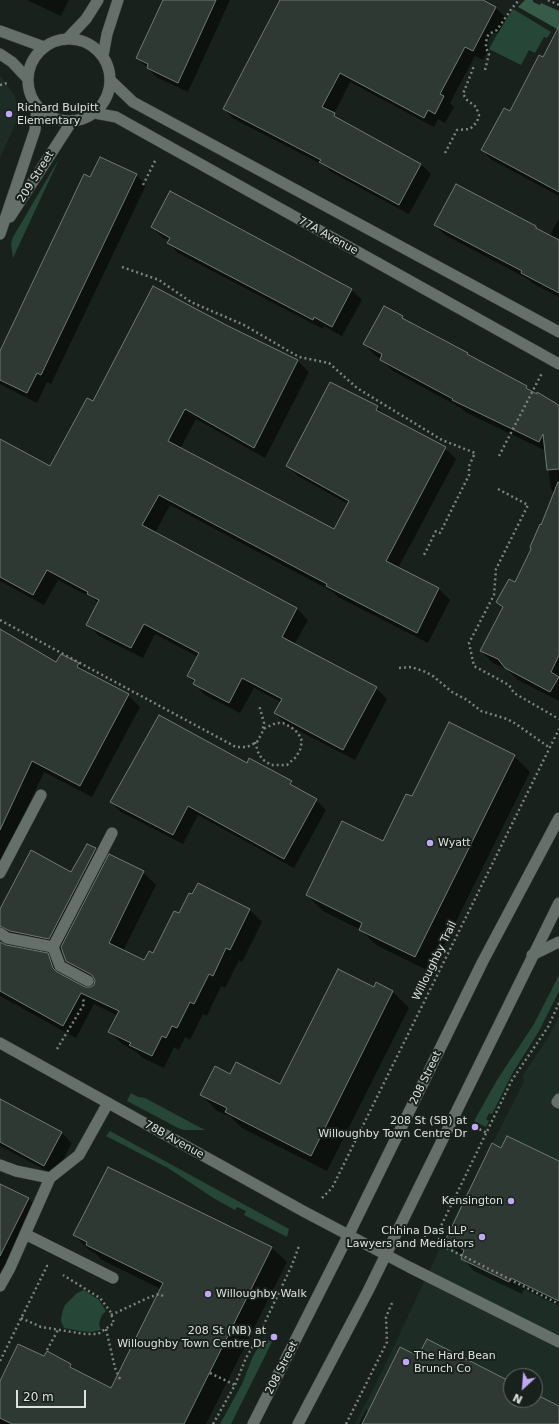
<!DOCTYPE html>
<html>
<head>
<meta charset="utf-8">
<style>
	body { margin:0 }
	#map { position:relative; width:559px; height:1424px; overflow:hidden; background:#18211c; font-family:"DejaVu Sans",sans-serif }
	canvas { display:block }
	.north { position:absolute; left:503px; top:1368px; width:40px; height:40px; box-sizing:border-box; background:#18211c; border:1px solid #666e69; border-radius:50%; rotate:206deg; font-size:11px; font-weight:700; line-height:16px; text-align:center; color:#dbe1dd }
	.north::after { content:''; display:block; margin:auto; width:14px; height:18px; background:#c1a8f3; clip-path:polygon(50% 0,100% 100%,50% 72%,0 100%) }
	.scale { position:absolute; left:16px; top:1390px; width:70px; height:18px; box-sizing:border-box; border:2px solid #dbe1dd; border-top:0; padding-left:5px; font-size:12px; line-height:14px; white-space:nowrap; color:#dbe1dd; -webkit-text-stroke:3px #18211c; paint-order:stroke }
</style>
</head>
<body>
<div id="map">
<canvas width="559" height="1424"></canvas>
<div class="north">N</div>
<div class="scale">20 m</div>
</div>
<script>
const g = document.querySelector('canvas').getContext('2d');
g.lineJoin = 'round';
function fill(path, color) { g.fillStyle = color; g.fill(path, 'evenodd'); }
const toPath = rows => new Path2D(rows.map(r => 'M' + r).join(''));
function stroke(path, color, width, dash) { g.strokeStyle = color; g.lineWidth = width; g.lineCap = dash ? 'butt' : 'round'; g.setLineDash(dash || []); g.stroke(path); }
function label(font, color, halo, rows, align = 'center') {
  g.font = font + ' "DejaVu Sans",sans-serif'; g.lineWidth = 4; g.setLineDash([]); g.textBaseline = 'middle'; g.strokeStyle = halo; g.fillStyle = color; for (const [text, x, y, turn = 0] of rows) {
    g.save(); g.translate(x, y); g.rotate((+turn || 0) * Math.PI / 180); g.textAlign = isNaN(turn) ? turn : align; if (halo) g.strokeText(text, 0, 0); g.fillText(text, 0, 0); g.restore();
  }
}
const built = toPath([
	[0,75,14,94,17,103,18,118,0,158],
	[559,1017,559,1424,355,1424,376,1384,457,1212,524,1082,523,1075,546,1041],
	[511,1376,535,1376,535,1400,511,1400]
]);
const green = toPath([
	[513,9,551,32,547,38,544,37,535,53,529,50,521,65,489,49,488,44,489,38,493,33,498,33],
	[60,157,13,258,11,244,13,237],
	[559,975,559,991,539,1031,512,1074,492,1114,489,1113,486,1119,489,1121,486,1127,474,1121,497,1080,534,1024],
	[131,1093,138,1097,145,1098,205,1130,184,1130,178,1128,127,1101],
	[110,1131,289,1229,287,1237,244,1215,246,1211,237,1207,235,1210,215,1199,168,1168,106,1136],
	[84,1290,99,1300,106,1311,102,1315,100,1320,99,1325,101,1330,91,1332,80,1331,64,1328,61,1321,62,1313,65,1305,77,1293],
	[264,1338,272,1342,231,1424,220,1424,242,1384,253,1356]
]);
const forest = toPath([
	[525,0,533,0,533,2,540,5,541,3,559,11,559,30,518,7]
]);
const shadow = toPath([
	[27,0,69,0,61,16],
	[164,0,230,0,188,92,158,78,137,58],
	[281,0,481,0,496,8,506,18,483,60,475,56,450,103,454,107,445,123,438,119,434,127,350,82,334,114,342,122,421,164,431,174,409,214,331,172,325,166,234,119,224,109],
	[559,46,559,196,492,160,482,150,510,112,543,58],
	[136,175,146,185,51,384,47,382,37,403,0,384,0,353,91,178],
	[456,185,550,235,559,218,559,297,532,283,528,279,445,235,435,225],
	[171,192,352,290,362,300,342,336,324,326,323,329,178,253,169,243,169,241,162,237,152,227],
	[402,317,407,322,527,387,531,392,559,407,559,701,518,680,508,670,493,663,481,651,504,609,497,602,516,583,533,549,554,494,551,489,546,451,465,412,461,408,393,371,381,359,376,356,364,344],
	[228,327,298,361,309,372,265,458,196,419,180,449,334,530,348,504,298,476,287,465,377,407,387,417,445,448,456,459,398,568,439,589,450,600,428,643,338,597,333,592,170,505,155,533,297,609,308,620,294,645,376,688,387,699,355,760,286,724,275,713,281,702,254,688,240,713,205,695,188,676,198,657,155,634,143,658,99,636,88,625,98,604,94,599,58,580,44,605,0,581,0,440,51,467,93,402],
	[0,630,57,664,78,664,89,674,128,695,140,707,92,797,44,772,0,866],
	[514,756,530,772,431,972,376,945,361,930,323,911,307,895,384,842,412,798],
	[291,782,300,791,316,800,326,810,294,868,198,815,183,844,121,812,111,802],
	[87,845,96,849,107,860,143,872,156,885,123,951,145,962,154,954,179,914,249,909,262,922,242,962,239,960,225,988,221,986,207,1016,203,1014,190,1040,185,1037,179,1050,174,1047,164,1068,143,1058,137,1052,122,1044,110,1032,118,1016,94,1004,76,1038,0,996,0,911,71,873],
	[7,941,62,951,62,950,67,961,79,973,95,982,95,984,92,988,85,988,64,977,60,967,47,954,6,946],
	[377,983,393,992,409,1008,327,1171,242,1128,231,1117,217,1111,202,1095,231,1075,280,1086,374,988],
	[0,1100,62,1133,72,1143,55,1175,0,1146],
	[502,1149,559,1162,559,1306,524,1289,522,1294,474,1271,462,1258,463,1255,458,1253,446,1240],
	[109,1168,272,1248,287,1262,206,1424,0,1424,0,1383,45,1357,70,1364,79,1373,111,1389,161,1289,102,1260,95,1253,89,1250,74,1235],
	[0,1184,29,1199,40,1211,0,1291],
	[419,1358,511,1383,511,1400,535,1400,535,1395,559,1407,559,1424,359,1424,366,1410,369,1412]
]);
const building = toPath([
	[163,0,216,0,178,83,147,68,148,64,136,58,163,0],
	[280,0,483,0,496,7,473,51,465,47,440,94,444,96,435,114,428,110,424,118,340,73,322,107,335,113,334,116,421,164,399,205,319,162,321,160,223,109,280,0],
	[559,26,559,192,481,150,504,108,510,111,539,55,543,57,559,26],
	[100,157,137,174,41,375,37,373,27,393,0,380,0,351,84,174,90,177,100,157],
	[456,184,536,226,536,228,559,240,559,293,521,273,522,271,434,225,456,184],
	[170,191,352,289,332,327,314,317,313,320,167,243,170,238,151,227,170,191],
	[153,286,228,326,298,360,254,448,185,409,168,441,334,529,349,501,286,466,330,382,378,406,376,410,446,447,386,561,439,588,417,633,326,586,327,584,159,495,142,525,297,608,282,637,377,687,343,750,274,713,282,699,242,678,229,703,193,684,195,680,187,676,199,653,144,624,131,648,86,625,99,600,87,594,88,592,47,570,33,595,0,577,0,439,50,466,87,398,93,401,153,286],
	[384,306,403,316,402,318,468,353,467,354,527,386,526,388,537,394,537,392,557,404,559,406,559,469,547,470,543,434,539,442,452,400,453,399,380,360,382,354,363,344,384,306],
	[558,482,559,483,559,655,551,672,559,677,550,692,505,668,498,659,480,651,503,607,496,602,509,579,515,582,531,549,530,547,540,524,541,525,558,482],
	[0,629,56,662,61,654,79,663,77,667,129,694,80,786,32,761,0,830,0,629],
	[159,715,247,763,249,758,292,781,290,784,317,799,284,859,188,806,173,835,110,802,159,715],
	[449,722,515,755,415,957,359,930,362,923,306,895,342,821,383,841,406,794,412,796,449,722],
	[87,844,96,848,49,939,10,931,0,926,0,909,31,850,71,872,87,844],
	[109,854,144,871,109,943,144,960,149,951,153,953,174,911,179,913,189,893,192,894,198,883,250,909,230,950,226,948,213,976,209,974,194,1004,190,1002,177,1028,172,1026,166,1038,162,1036,152,1056,129,1045,131,1043,108,1032,119,1011,81,993,63,1026,0,991,0,942,6,945,48,953,53,968,57,972,85,987,91,987,94,985,95,980,92,975,66,961,61,947,109,854],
	[338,969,374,987,376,982,393,991,311,1156,225,1112,227,1108,200,1095,215,1066,230,1074,236,1062,280,1084,338,969],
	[0,1099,62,1132,44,1166,0,1142,0,1099],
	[507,1136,559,1161,559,1301,511,1278,509,1282,461,1259,464,1250,445,1241,492,1143,501,1148,507,1136],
	[108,1167,272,1247,184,1424,12,1424,0,1418,0,1381,18,1344,44,1356,47,1351,71,1364,70,1367,111,1388,163,1283,86,1245,87,1242,73,1235,108,1167],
	[0,1184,29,1198,0,1256,0,1184],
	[427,1339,511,1382,511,1400,535,1400,535,1394,559,1406,559,1424,362,1424,400,1347,418,1356,427,1339]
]);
const path = toPath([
	[548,0,559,5],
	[485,70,489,54,486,48,486,43,487,37,489,34,497,30,512,8,519,0],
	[0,85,7,83],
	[445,153,457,130,470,129,477,122,479,115,476,107,467,100,463,94,474,66],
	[143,185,156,159],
	[122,267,159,280,191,302,244,325,299,357,329,363,357,388,442,440,475,453,469,466,469,475,440,533,436,531,424,555],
	[499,456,542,373],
	[498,489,528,505,496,569,494,595,469,643,474,666,509,685,514,693,559,719],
	[0,620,236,747,247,747,257,742,262,733,264,723,259,705],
	[399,668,411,667,426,672,433,676,452,692,467,700,481,711,507,719,516,724,550,748],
	[255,742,258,752,262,759,271,765,287,765,296,757,300,750,302,741,298,733,291,727,283,723,276,723,263,729],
	[559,1003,548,1027,512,1080,439,1230,439,1244,559,1304],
	[57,1049,84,1004,83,997],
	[475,1127,487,1133],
	[322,1198,332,1188,559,729],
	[424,1236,439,1230],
	[111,1315,150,1297,159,1294,163,1296],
	[21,1318,41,1327,85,1334,98,1334,114,1323,110,1311,100,1298,63,1275],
	[106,1329,115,1368,120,1379],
	[261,1331,274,1337],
	[47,1350,58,1330],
	[0,1361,47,1266,49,1266],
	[210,1373,235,1385],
	[213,1424,235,1385,246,1358,257,1339,292,1265,299,1246],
	[346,1424,387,1342,386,1317,392,1303]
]);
const service = toPath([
	[0,873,41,795],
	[0,933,7,938,53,947,112,833],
	[53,947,60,966,88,981],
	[532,955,559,942],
	[559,1099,557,1102,559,1103],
	[0,1165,16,1171,50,1178,79,1155,108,1103],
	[25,1234,113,1278],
	[0,1286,10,1268,50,1178]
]);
const tertiary = toPath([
	[0,31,44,47],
	[68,38,86,19,98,0],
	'28 80a41 41 0 1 1 82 0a41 41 0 1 1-82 0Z',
	[0,54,12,62,27,78],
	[103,56,107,34,118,0],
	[110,80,133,102,559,332],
	[95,113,116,117,559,364],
	[10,217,72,121],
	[0,234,35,130,37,106],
	[0,1043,303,1211,409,1267,559,1342]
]);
const secondary = toPath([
	[253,1424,349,1234,483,961,559,818],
	[298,1424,368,1291,559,903]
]);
const markers = [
	[9,114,4,"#c1a8f3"],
	[430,843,4,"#c1a8f3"],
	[475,1127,4,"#c1a8f3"],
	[511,1201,4,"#c1a8f3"],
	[482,1237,4,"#c1a8f3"],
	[208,1294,4,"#c1a8f3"],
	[274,1337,4,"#c1a8f3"],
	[406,1362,4,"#c1a8f3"]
];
const poiNames = [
	["Richard Bulpitt",17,108],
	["Elementary",17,121],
	["Wyatt",438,843],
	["208 St (SB) at",467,1121,"right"],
	["Willoughby Town Centre Dr",467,1134,"right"],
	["Kensington",503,1201,"right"],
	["Chhina Das LLP -",474,1231,"right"],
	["Lawyers and Mediators",474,1244,"right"],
	["Willoughby Walk",216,1294],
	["208 St (NB) at",266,1331,"right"],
	["Willoughby Town Centre Dr",266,1344,"right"],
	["The Hard Bean",414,1356],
	["Brunch Co",414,1369]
];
const streetNames = [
	["209 Street",36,177,-58],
	["77A Avenue",328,236,29],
	["Willoughby Trail",435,961,-64],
	["208 Street",426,1078,-64],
	["78B Avenue",174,1140,29],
	["208 Street",282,1368,-63]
];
fill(built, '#1d2d25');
fill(green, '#264737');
fill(forest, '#365c49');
fill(shadow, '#0007');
fill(building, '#2f3934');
stroke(building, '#6f7a74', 1);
stroke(service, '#333a36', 12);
stroke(tertiary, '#333a36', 12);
stroke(secondary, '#333a36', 12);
stroke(path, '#7b837e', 2.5, [2, 3]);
stroke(service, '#65706a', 11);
stroke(tertiary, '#65706a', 11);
stroke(secondary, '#65706a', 11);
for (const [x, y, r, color] of markers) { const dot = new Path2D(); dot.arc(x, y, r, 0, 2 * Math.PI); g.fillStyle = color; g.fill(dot); stroke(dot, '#18211c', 1.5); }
label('11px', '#dbe1dd', '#18211c', poiNames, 'left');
label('11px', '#dbe1dd', '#18211c', streetNames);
</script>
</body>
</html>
